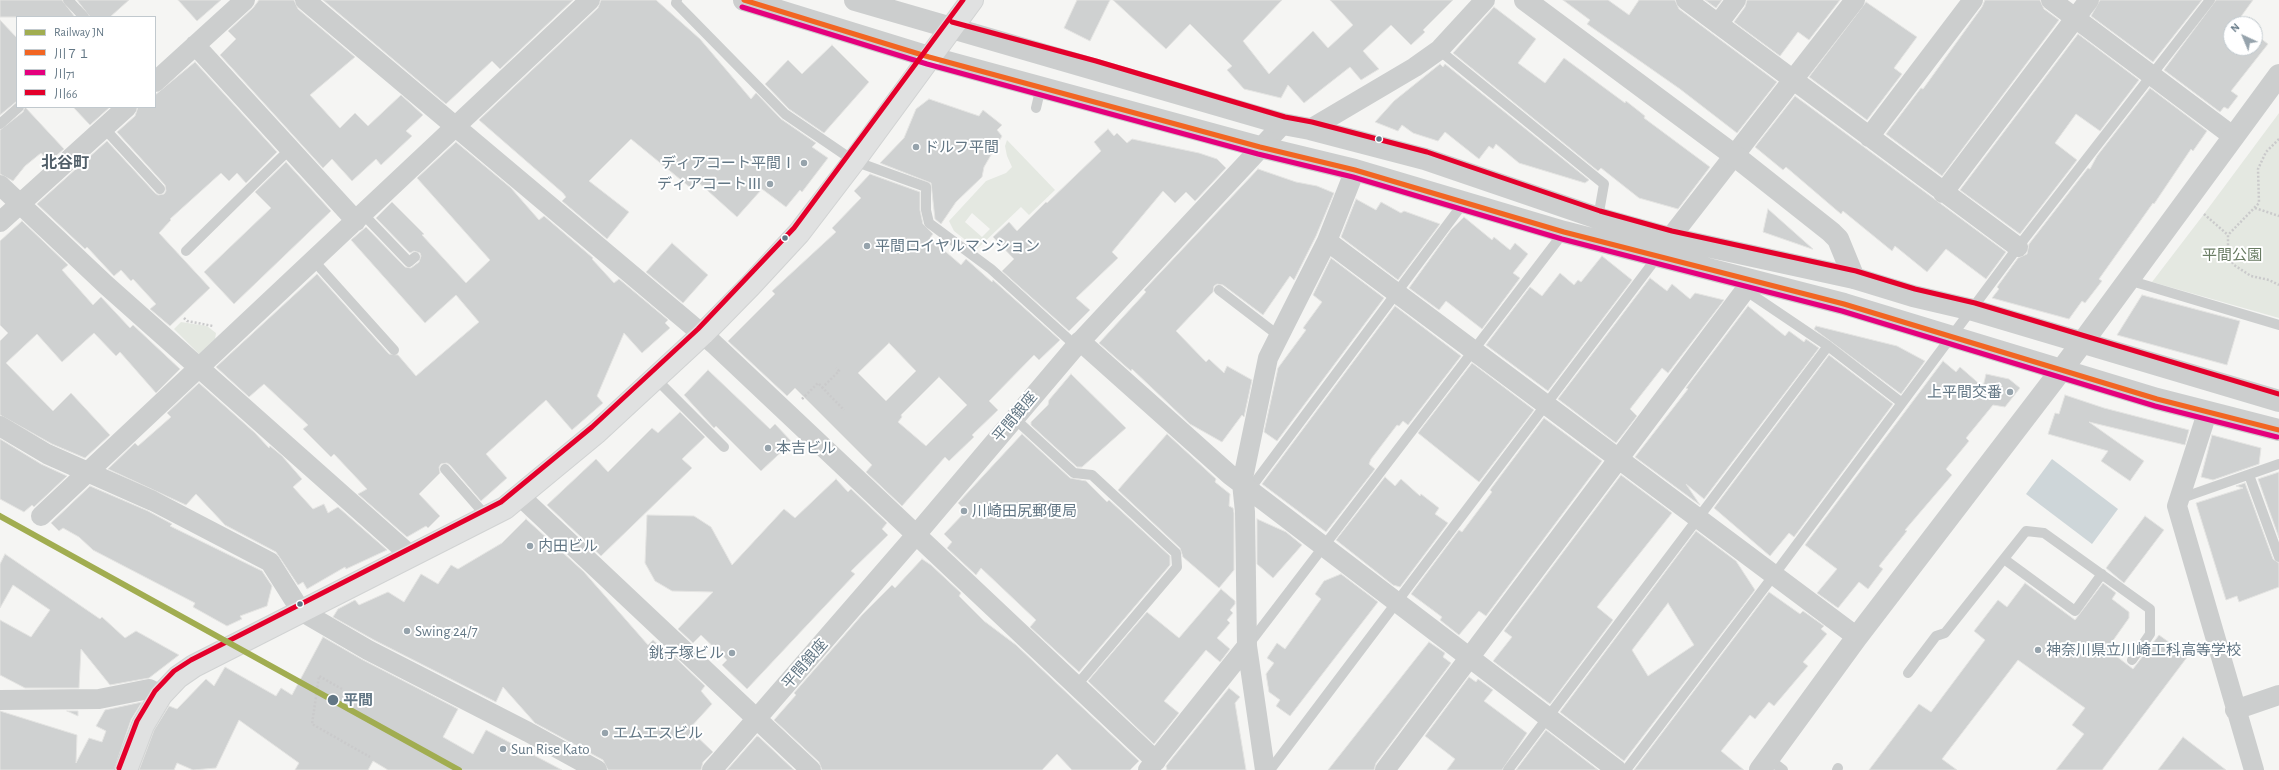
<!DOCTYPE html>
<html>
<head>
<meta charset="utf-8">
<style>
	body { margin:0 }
	#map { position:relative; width:2279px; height:770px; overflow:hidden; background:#f5f5f3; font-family:"Alegreya Sans","Noto Sans JP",sans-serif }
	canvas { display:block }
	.legend { position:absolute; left:16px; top:16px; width:140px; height:92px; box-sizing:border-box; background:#fff; border:1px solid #c1c9ce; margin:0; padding:5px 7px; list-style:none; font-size:12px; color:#637785 }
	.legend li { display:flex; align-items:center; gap:8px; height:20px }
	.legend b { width:20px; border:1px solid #c1c9ce }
	.north { position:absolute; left:2223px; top:16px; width:40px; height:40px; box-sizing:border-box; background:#fff; border:1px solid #c1c9ce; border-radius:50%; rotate:316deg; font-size:11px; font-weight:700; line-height:16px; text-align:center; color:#637785 }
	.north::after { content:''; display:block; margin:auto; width:14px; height:18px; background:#96a3ac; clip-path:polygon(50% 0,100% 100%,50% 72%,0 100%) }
</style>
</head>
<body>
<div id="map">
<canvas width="2279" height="770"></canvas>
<ul class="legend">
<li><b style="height:5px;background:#a1ad50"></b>Railway JN</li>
<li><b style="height:5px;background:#f26522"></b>川７１</li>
<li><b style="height:5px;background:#e5007d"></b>川71</li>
<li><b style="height:5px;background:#e4002b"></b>川66</li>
</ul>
<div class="north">N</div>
</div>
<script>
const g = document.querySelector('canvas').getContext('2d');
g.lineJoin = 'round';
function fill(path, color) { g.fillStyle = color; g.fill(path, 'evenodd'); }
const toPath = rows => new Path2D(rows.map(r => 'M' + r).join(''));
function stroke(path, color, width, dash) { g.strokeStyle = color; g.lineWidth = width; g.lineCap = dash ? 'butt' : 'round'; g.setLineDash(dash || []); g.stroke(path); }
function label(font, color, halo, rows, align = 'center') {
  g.font = font + ' "Alegreya Sans","Noto Sans JP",sans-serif'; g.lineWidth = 4; g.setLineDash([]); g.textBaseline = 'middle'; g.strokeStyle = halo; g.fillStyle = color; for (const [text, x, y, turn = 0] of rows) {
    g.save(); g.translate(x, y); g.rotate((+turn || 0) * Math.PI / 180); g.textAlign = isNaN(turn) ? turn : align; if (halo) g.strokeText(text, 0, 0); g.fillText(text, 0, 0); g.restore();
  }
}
const green = toPath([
	[2279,113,2279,318,2152,282,2204,214],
	[1007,140,1055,190,1029,215,1021,207,977,249,954,231,949,221,986,181,1006,173,1012,167,1007,156,1005,146],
	[972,213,990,229,982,237,965,222],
	[181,322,207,326,216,333,215,339,199,354,174,329]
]);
const water = toPath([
	[2052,459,2118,509,2092,544,2026,494]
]);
const building = toPath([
	[0,0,62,0,75,17,0,17,0,0],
	[77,0,129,0,110,17,90,17,77,0],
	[178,0,221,0,197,21,178,0],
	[259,0,294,0,298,9,355,57,310,95,340,128,355,113,368,126,401,95,423,115,406,131,412,136,381,165,376,159,352,181,332,159,323,168,220,55,236,39,228,31,253,8,259,0],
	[323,0,573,0,500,69,492,61,446,104,323,0],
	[601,0,656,0,700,39,751,99,756,93,781,119,816,143,812,147,828,158,802,192,800,190,786,207,762,189,737,217,698,182,692,189,631,139,589,181,629,212,607,239,562,201,566,197,563,193,479,120,598,8,601,0],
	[1077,0,1110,0,1090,41,1064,28,1077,0],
	[1113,0,1282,0,1243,41,1269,74,1313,31,1328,48,1353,25,1330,0,1453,0,1423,30,1425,32,1411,45,1391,25,1363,51,1379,69,1361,80,1350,67,1304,103,1288,85,1281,98,1244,89,1227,70,1232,66,1190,24,1166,49,1113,0],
	[1563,0,1608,0,1629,15,1639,0,1675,0,1679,9,1777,82,1737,133,1680,89,1587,24,1590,20,1563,0],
	[1705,0,1722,0,1716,8,1705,0],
	[1747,0,1840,0,1809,40,1798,32,1780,56,1734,22,1745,7,1747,0],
	[1985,0,2040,0,2044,9,2059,20,1942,176,1886,134,1921,88,1923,89,1982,7,1985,0],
	[2100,0,2202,0,2153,62,2091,16,2100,0],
	[2216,0,2253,0,2237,22,2240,24,2231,24,2231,48,2255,48,2255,34,2268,44,2231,91,2238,96,2228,109,2224,107,2220,112,2164,70,2216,0],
	[1866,2,1917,37,1894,68,1902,74,1867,120,1809,77,1866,2],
	[1494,7,1536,39,1518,63,1545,83,1564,58,1625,103,1626,101,1645,116,1644,118,1710,167,1678,209,1639,198,1601,168,1598,171,1453,53,1494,7],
	[0,20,17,38,17,101,0,115,0,20],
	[2078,34,2139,80,2100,131,2076,114,2055,143,2077,160,2020,234,1960,190,2078,34],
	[832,45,869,82,824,133,789,109,765,84,788,60,802,74,832,45],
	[195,62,277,152,246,183,237,173,229,181,221,173,170,219,171,220,159,233,210,288,170,326,150,309,156,304,133,279,131,281,121,270,114,276,87,247,85,249,37,204,107,141,155,193,158,195,164,194,166,191,165,185,117,132,135,116,138,107,155,107,155,95,195,62],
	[1440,64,1443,67,1445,64,1589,180,1585,183,1519,163,1496,144,1493,149,1489,146,1479,159,1445,132,1438,141,1413,133,1402,125,1398,131,1375,122,1394,101,1440,64],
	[2150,88,2207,131,2193,151,2191,149,2154,204,2153,203,2099,279,2102,281,2085,303,2082,301,2069,319,1992,298,1999,289,1997,287,2018,258,2027,254,2029,244,2088,168,2090,169,2097,156,2150,88],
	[1795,96,2006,252,1986,279,1946,249,1927,272,1895,246,1892,251,1843,211,1841,214,1786,167,1783,170,1755,147,1795,96],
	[929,99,979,116,983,110,1002,125,997,130,1002,136,984,167,982,177,956,202,941,224,935,219,931,183,880,163,904,138,916,109,929,99],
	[25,107,64,149,49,162,41,153,25,166,13,181,0,174,0,130,23,112,25,107],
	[73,107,110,107,90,125,73,107],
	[1108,129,1114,136,1117,133,1127,143,1132,139,1199,153,1217,159,1226,168,1195,201,1186,192,1175,203,1163,191,1112,252,1118,258,1076,298,1090,310,1069,331,1002,271,1014,259,993,237,1009,222,1017,231,1046,202,1047,203,1101,151,1094,142,1108,129],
	[456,142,511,188,539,220,544,216,593,258,592,259,614,283,619,279,668,320,665,323,670,328,642,353,624,333,597,396,603,403,572,430,546,400,486,454,507,478,481,501,450,465,447,463,441,464,439,467,440,473,419,494,440,516,428,528,426,526,407,537,358,494,367,489,334,454,331,457,303,429,308,425,264,384,249,397,216,367,317,274,389,354,398,355,416,376,479,322,456,295,425,323,351,240,366,227,405,267,411,268,419,262,421,256,420,253,414,251,410,253,376,218,392,202,424,234,422,235,466,283,490,260,417,178,456,142],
	[286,162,331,211,234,304,204,272,271,208,255,192,286,162],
	[1258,169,1296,182,1317,186,1334,193,1316,236,1294,280,1290,276,1263,315,1223,285,1217,284,1214,286,1213,292,1176,331,1206,362,1209,359,1224,373,1227,366,1252,380,1244,417,1242,415,1222,442,1190,424,1132,369,1131,371,1099,343,1146,292,1144,290,1258,169],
	[870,174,920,192,920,210,923,224,933,234,930,238,961,265,966,259,992,282,993,280,1060,340,1039,360,1034,355,989,401,998,410,972,435,974,437,949,461,945,457,902,506,866,472,872,465,795,388,787,396,728,341,775,294,772,291,836,232,832,228,861,198,854,191,870,174],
	[889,343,916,371,886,401,858,373,889,343],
	[939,377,967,405,926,446,898,422,902,417,901,415,939,377],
	[1356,199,1376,210,1381,202,1401,213,1404,211,1440,224,1398,280,1341,237,1356,199],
	[1768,209,1813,249,1812,249,1763,232,1768,209],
	[1464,217,1492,240,1494,237,1510,250,1515,243,1528,254,1513,273,1520,278,1482,329,1446,301,1439,310,1409,288,1451,230,1464,217],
	[22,221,68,265,62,270,93,305,101,297,130,328,133,325,180,369,156,393,120,352,116,356,94,333,62,362,37,334,6,363,53,411,71,393,110,435,85,458,52,444,0,415,0,341,8,333,0,325,0,241,22,221],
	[672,243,708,275,683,303,646,272,672,243],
	[1602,256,1632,280,1548,391,1486,345,1530,287,1542,296,1560,273,1574,285,1578,280,1581,282,1602,256],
	[1331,258,1384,298,1277,441,1264,432,1278,368,1306,330,1303,328,1322,302,1313,295,1331,258],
	[1650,278,1667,291,1672,284,1690,299,1695,293,1724,300,1668,373,1662,368,1630,409,1637,416,1616,443,1558,399,1650,278],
	[2142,295,2240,321,2227,365,2117,335,2142,295],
	[1395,306,1461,356,1408,425,1403,421,1399,426,1397,425,1371,459,1369,464,1375,469,1326,532,1262,484,1395,306],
	[1748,306,1785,336,1789,331,1804,342,1806,339,1819,348,1704,499,1686,484,1700,505,1635,457,1688,389,1686,388,1748,306],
	[1816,326,1897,346,1925,361,1901,394,1814,329,1816,326],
	[1829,355,1893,404,1794,537,1789,533,1770,556,1714,508,1829,355],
	[1943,361,1956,372,1960,367,1983,387,1986,374,2009,379,2020,388,2005,407,1993,405,1966,438,1969,441,1946,469,1952,475,1905,530,1907,531,1879,566,1883,569,1868,589,1859,582,1838,608,1817,593,1837,569,1805,545,1943,361],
	[1472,363,1534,410,1479,482,1418,433,1472,363],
	[708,370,770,429,775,424,792,442,761,471,716,426,714,428,684,395,708,370],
	[1071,374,1126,428,1082,467,1077,467,1031,425,1031,422,1048,405,1049,400,1071,374],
	[199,383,255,433,269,448,270,446,282,456,302,479,293,487,313,509,324,504,328,513,338,507,387,550,346,569,345,567,307,589,303,582,298,585,276,552,225,525,196,494,186,505,108,469,135,443,138,446,171,417,167,413,199,383],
	[2065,395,2104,408,2189,430,2185,445,2089,422,2144,461,2130,481,2101,461,2108,451,2048,434,2055,413,2059,414,2065,395],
	[680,412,705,437,682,459,692,468,601,556,547,505,596,459,608,472,652,428,658,433,680,412],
	[1544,418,1602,461,1486,616,1479,611,1459,635,1440,620,1442,617,1411,594,1459,530,1462,532,1492,492,1490,490,1544,418],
	[1022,434,1070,478,1086,481,1107,502,1109,500,1170,556,1170,565,1079,672,1030,627,1036,620,981,568,976,575,947,548,952,542,944,534,966,511,958,503,1022,434],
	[1167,434,1216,479,1215,482,1230,494,1229,506,1233,508,1234,513,1234,570,1219,588,1183,557,1180,548,1118,490,1167,434],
	[2212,435,2261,448,2259,464,2213,480,2201,477,2212,435],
	[0,439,41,464,67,476,34,507,32,505,24,512,0,499,0,439],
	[2279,472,2279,538,2258,479,2279,472],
	[1621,475,1672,513,1597,607,1613,620,1550,704,1493,661,1512,637,1504,631,1621,475],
	[1385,477,1395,486,1401,479,1420,496,1421,494,1439,508,1435,514,1448,523,1400,587,1393,585,1336,540,1385,477],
	[836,479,848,492,851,489,887,523,882,529,888,535,851,571,855,574,747,689,722,665,727,660,701,635,693,643,678,629,713,592,672,591,655,581,645,563,647,515,694,516,711,527,732,565,784,509,795,518,836,479],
	[2245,483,2273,559,2279,563,2279,587,2239,602,2237,596,2226,600,2196,503,2243,488,2236,486,2245,483],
	[90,486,148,511,172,524,170,526,262,571,272,586,267,606,240,616,242,619,227,626,193,607,195,603,93,550,79,537,63,528,59,531,51,523,90,486],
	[2145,516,2164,530,2124,583,2106,568,2145,516],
	[526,519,584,572,648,645,653,640,660,646,662,645,705,686,701,691,712,704,689,729,713,752,703,762,701,770,608,770,603,760,535,723,503,687,496,702,374,640,333,617,338,609,355,600,359,605,388,592,404,602,421,574,438,584,451,565,458,569,502,543,526,519],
	[1257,519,1286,532,1302,545,1273,578,1257,564,1257,519],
	[1696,531,1736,561,1755,590,1624,761,1560,712,1696,531],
	[1668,603,1694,645,1648,676,1632,650,1668,603],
	[5,554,100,619,102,617,125,638,136,631,179,655,149,678,110,685,81,649,79,688,25,688,0,675,0,620,31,637,50,610,13,585,0,608,0,564,5,554],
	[922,559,931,565,961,593,959,596,984,621,1016,645,1139,761,1130,770,1072,770,1057,754,1042,770,822,770,819,762,774,720,796,695,794,693,862,615,892,585,895,588,922,559],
	[1341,574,1378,602,1290,716,1276,706,1280,700,1269,692,1266,674,1274,663,1267,658,1277,643,1285,649,1321,599,1315,594,1324,581,1341,574],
	[2025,583,2075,620,2103,583,2116,593,2112,599,2129,612,2129,618,2107,649,2133,669,2159,635,2188,656,2102,770,2056,770,2084,734,2072,725,2085,708,2018,660,1942,759,1957,770,1869,770,1919,704,1931,712,1985,640,1974,631,1998,600,2007,607,2025,583],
	[1221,589,1235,601,1235,604,1230,610,1233,613,1227,620,1230,623,1217,638,1230,649,1220,662,1206,650,1164,701,1179,713,1154,744,1088,681,1147,612,1179,638,1221,589],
	[1769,592,1800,614,1803,611,1824,626,1821,629,1827,634,1803,662,1808,666,1774,706,1769,702,1755,719,1750,715,1721,751,1744,770,1634,770,1769,592],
	[323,637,363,660,458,709,443,737,473,754,486,730,562,770,388,770,373,761,368,770,295,770,299,763,239,720,216,768,193,770,177,763,174,770,139,770,154,730,169,706,177,709,206,679,214,686,225,667,276,696,281,688,292,695,323,637],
	[1429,642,1445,653,1443,657,1451,663,1376,763,1374,770,1328,770,1429,642],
	[1469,677,1476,682,1478,679,1493,690,1484,701,1527,733,1502,770,1447,770,1455,759,1425,736,1469,677],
	[1229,688,1240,697,1235,703,1246,770,1167,770,1166,766,1229,688],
	[142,702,131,720,114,770,0,770,0,711,77,735,76,763,89,738,102,742,106,731,96,726,105,710,142,702],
	[67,711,78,711,78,716,67,711],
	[1546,730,1598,770,1516,770,1546,730],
	[757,736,759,737,794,770,727,770,757,736],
	[2183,737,2226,770,2158,770,2183,737]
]);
const path = toPath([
	[2279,139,2266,152,2258,169,2259,203,2228,235,2228,256,2234,265,2251,276,2269,280,2279,285],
	[2255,208,2279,216],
	[2204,214,2228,235],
	[184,318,187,321,213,326],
	[822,388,839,371,836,368],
	[802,399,818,383,844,410],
	[342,689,319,676,312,724,370,757]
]);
const service = toPath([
	[68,0,84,17],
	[677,0,676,3,785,114,854,161,926,187,926,210,929,223,991,269,1076,346],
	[1439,50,1604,184,1598,218],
	[1036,108,1041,87],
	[0,124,19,107],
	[104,128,160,189],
	[363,214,409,262,415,257],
	[186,251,290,149],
	[314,261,394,350],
	[2128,280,2279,325],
	[1219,290,1279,336],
	[1745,290,1828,346,1902,403],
	[655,378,724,447],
	[1014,418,1074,473,1092,475,1176,553,1177,567,1076,686],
	[445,469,487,517],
	[2249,475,2279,557],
	[1250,489,1465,201],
	[2179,499,2279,464],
	[2004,559,2075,611,2102,574],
	[1249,644,1564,232],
	[1908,673,1936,636,1945,633,2026,531,2044,533,2150,609,2150,634,2132,660],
	[1769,759,1783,770],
	[1270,770,1658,256],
	[1508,770,1828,346],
	[1626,770,1774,575,2018,247,2210,0],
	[1837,770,1838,768]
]);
const minor = toPath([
	[305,0,714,344,1156,761],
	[1686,0,2018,247],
	[2051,0,2234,137],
	[1718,24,1736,0],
	[195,45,356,221],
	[155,82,245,0],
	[1310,129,1415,67,1439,50,1485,0],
	[1869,137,1973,0],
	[0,185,106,285,411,556],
	[1943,193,2089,0],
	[0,222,127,107],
	[1670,238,1855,0],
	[1327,241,1857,637],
	[1080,341,1230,475,1617,770],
	[2207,413,2177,506,2254,770],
	[0,426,47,454,153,501,270,562,301,611,368,650,528,732,597,770],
	[521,497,811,770],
	[41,516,590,0],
	[0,700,99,699,149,689,161,695],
	[2235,710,2279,695],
	[712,770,915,536,1076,346,1283,124],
	[1148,770,1247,646],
	[1265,770,1247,646,1245,512,1242,483,1268,358,1327,241,1355,170],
	[1385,770,1752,281]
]);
const tertiary = toPath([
	[744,0,929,57,1260,147,1355,170,1564,232,1844,304,2157,399,2279,430],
	[855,0,1283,124,1310,129,1425,159,1598,218,1670,238,1854,278,1913,296,1973,310,2279,401],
	[1525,0,1735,156,1831,232,1838,239,1854,278],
	[1760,770,1857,637,2082,343,2279,75]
]);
const secondary = toPath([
	[126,770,143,725,161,695,178,677,194,666,505,508,597,432,703,334,750,286,799,233,854,161,972,0]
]);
const bus1 = toPath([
	[744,0,929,57,1260,147,1355,170,1564,232,1844,304,2157,399,2279,430]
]);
const bus2 = toPath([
	[742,7,927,64,1258,154,1353,177,1562,239,1842,311,2155,406,2277,437]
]);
const bus3 = toPath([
	[952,22,1096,61,1285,117,1312,122,1427,152,1600,211,1672,231,1856,271,1915,289,1975,303,2279,394],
	[119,768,137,721,155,691,174,671,191,660,501,502,592,427,698,329,794,228,963,0]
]);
const rail1 = toPath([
	[0,516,459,770]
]);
const markers = [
	[1379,139,3.5,"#637785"],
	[916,147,4,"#96a3ac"],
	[804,163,4,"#96a3ac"],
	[770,184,4,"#96a3ac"],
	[785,238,3.5,"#637785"],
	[867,246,4,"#96a3ac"],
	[2010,392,4,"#96a3ac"],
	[768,448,4,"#96a3ac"],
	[964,511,4,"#96a3ac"],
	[530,546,4,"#96a3ac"],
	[300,604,3.5,"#637785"],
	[407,631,4,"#96a3ac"],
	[2038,650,4,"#96a3ac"],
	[732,653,4,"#96a3ac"],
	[333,700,6,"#637785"],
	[605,733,4,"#96a3ac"],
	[503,749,4,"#96a3ac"]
];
const poiNames = [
	["ドルフ平間",924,147],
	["ディアコート平間Ⅰ",796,163,"right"],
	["ディアコートⅢ",762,184,"right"],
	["平間ロイヤルマンション",875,246],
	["上平間交番",2002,392,"right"],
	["本吉ビル",776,448],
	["川崎田尻郵便局",972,511],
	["内田ビル",538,546],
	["Swing 24/7",415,631],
	["神奈川県立川崎工科高等学校",2046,650],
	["銚子塚ビル",724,653,"right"],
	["エムエスビル",613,733],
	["Sun Rise Kato",511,749]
];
const parkNames = [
	["平間公園",2232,255]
];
const streetNames = [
	["平間銀座",1015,417,-50],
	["平間銀座",805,664,-49]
];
const stopNames = [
	["平間",343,700]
];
const neighbourhoodNames = [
	["北谷町",65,163]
];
fill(green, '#e4e8e1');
fill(water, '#ced6d9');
fill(building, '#cfd1d1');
stroke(building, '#e4e4e2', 1);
stroke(secondary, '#d1d3d3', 24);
stroke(path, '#cacacb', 2.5, [2, 2]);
stroke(service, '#cccece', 10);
stroke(minor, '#cccece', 20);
stroke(tertiary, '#cccece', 22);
stroke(secondary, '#e0e1e1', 22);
stroke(bus1, '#f26522', 5);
stroke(bus2, '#e5007d', 5);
stroke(bus3, '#e4002b', 5);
stroke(rail1, '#a1ad50', 6);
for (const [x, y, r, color] of markers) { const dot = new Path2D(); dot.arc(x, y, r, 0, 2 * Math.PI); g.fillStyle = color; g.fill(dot); stroke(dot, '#fff', 1.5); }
label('15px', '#637785', '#fff', poiNames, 'left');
label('15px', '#687b62', '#fff', parkNames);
label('15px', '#637785', '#fff', streetNames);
label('bold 15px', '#637785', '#fff', stopNames, 'left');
label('bold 16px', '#515f69', '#fff', neighbourhoodNames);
</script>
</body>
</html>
